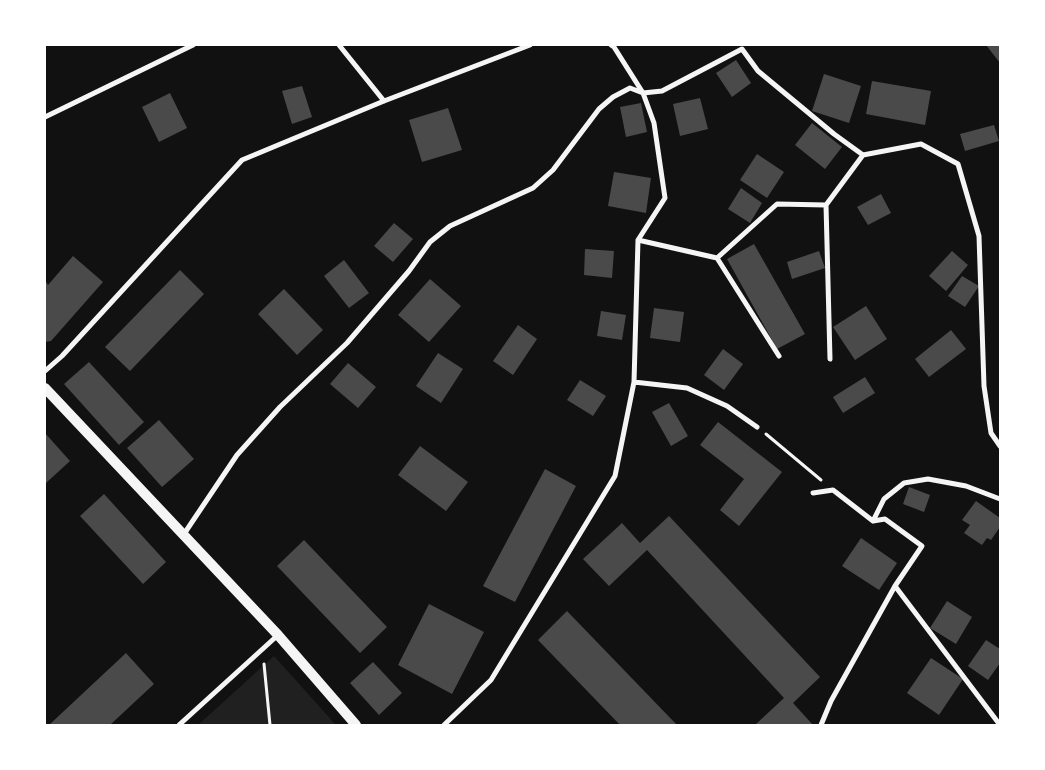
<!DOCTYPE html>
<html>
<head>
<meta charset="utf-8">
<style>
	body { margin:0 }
	#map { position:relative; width:1045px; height:770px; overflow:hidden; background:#111; font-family:"Nunito Sans",sans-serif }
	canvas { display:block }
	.frame { position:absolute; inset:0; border:46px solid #fff; pointer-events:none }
</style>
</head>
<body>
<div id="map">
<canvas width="1045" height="770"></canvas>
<div class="frame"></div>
</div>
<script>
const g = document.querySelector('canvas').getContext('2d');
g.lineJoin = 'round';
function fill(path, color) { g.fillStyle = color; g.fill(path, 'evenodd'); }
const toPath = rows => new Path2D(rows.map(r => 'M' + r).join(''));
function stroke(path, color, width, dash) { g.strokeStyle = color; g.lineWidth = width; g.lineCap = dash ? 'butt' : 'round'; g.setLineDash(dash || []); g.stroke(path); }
const green = toPath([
	[274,656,336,725,198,725]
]);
const building = toPath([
	[986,45,1000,45,1000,63],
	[736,60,751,83,732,97,716,73],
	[824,74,861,86,849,123,812,111],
	[872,81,931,91,925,125,866,114],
	[302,86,312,117,292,124,282,91],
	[170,93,187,128,159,142,142,107],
	[700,98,708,129,680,136,673,104],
	[641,103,647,132,626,137,620,107],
	[448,108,462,150,422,162,409,120],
	[812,123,842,147,825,169,795,145],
	[994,125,999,141,965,151,960,134],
	[757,154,784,172,767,198,740,180],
	[614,172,651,178,646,213,608,206],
	[741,188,762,203,750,223,728,209],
	[881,194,891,213,868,225,857,207],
	[394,223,413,239,393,262,374,246],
	[754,244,805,334,777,349,727,259],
	[585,249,614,251,612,278,584,275],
	[819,251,825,268,792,279,787,262],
	[952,251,968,265,946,291,929,276],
	[73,256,103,282,51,341,45,342,45,280,48,285],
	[344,260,369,293,349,308,324,276],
	[180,270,204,294,130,371,105,347],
	[962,276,979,286,965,307,948,296],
	[430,279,461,306,429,342,398,315],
	[284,289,323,330,297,355,258,314],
	[866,306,887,339,855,360,833,327],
	[654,308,684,312,680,342,650,338],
	[601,311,626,315,622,340,597,336],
	[518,325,537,339,513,375,493,361],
	[951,330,966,349,929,377,915,359],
	[723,349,743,364,724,390,704,375],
	[438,353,463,369,441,403,416,386],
	[89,362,144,422,119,445,64,384],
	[348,363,376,387,358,408,330,384],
	[865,377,875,393,843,413,833,397],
	[580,380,606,396,593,416,567,400],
	[669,403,688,436,671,446,652,412],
	[159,420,194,459,162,487,127,448],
	[718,422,782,472,739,526,720,510,744,479,700,445],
	[45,433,70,461,46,483,45,481],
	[420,446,468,482,446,511,398,475],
	[545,469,576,486,515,602,483,586],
	[909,487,930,495,924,512,903,504],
	[104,494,166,562,143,584,80,516],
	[976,501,1000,518,1000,527,991,540,987,538,982,545,964,533,970,525,962,520],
	[669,516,820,677,793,703,813,725,755,725,784,698,647,550,609,586,583,559,622,523,640,543],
	[861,538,897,563,879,590,842,566],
	[304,540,387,627,360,653,277,566],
	[947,601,972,617,956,644,930,628],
	[429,604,484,632,452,694,398,665],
	[567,611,677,725,620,725,538,640],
	[986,640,1000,649,1000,663,988,680,968,666],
	[126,653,154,684,110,725,49,725],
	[931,658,963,679,939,715,907,693],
	[373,662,402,693,379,715,350,683]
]);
const path = toPath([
	[766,434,821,480],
	[264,664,270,725]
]);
const minor = toPath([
	[339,45,384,101],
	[45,117,193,45],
	[638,240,717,258,779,356],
	[717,258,777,204,826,205],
	[830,359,826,205,863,155],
	[45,371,62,356,242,160,384,101,530,45],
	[634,382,687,388,727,406,757,427],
	[813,493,833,490,873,521,884,499,904,483,928,479,966,486,1000,499],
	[184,534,237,455,280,407,347,343,409,271,430,242,450,226,533,188,553,170,599,109,613,97,630,88,643,93,662,91,742,49,758,71,834,134,863,155,921,144,958,164,979,236,984,386,991,433,1000,446],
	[895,586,1000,725],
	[179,725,278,635],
	[444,725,491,680,615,476,634,382,638,240,665,198,654,123,643,93,614,47,611,45],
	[821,725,831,701,895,586,922,546,885,519,873,521]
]);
const secondary = toPath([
	[45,388,278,635,356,725]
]);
fill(green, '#202020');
fill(building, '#4a4a4a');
stroke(path, '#f5f5f5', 3);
stroke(minor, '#f5f5f5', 5);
stroke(secondary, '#f5f5f5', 10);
</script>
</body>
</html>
